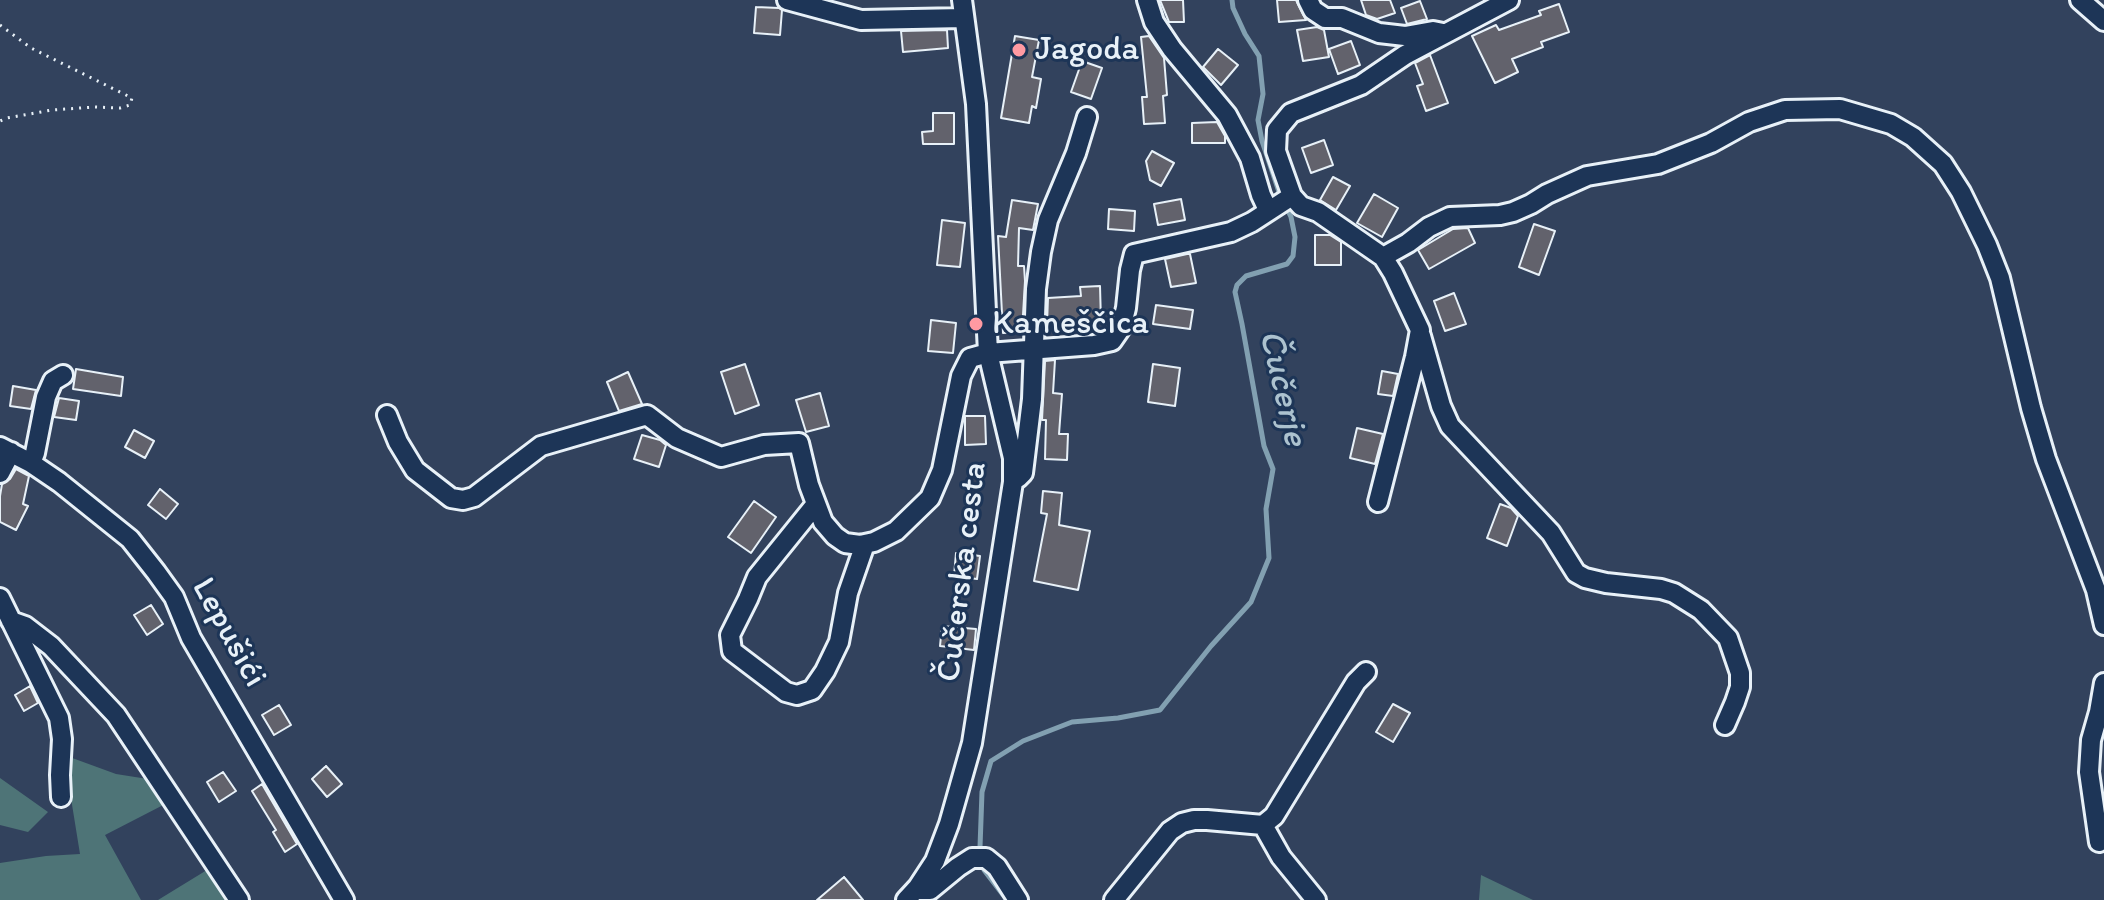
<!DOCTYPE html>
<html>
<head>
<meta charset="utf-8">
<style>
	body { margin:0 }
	canvas { display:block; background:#32425d }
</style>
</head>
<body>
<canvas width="2104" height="900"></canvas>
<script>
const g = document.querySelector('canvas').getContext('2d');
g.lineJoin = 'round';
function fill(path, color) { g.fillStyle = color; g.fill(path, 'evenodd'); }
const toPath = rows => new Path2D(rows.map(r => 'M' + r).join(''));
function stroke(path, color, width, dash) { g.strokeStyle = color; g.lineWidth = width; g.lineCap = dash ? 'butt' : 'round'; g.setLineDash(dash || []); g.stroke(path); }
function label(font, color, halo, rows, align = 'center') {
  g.font = font + ' Itim,sans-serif'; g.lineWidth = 6; g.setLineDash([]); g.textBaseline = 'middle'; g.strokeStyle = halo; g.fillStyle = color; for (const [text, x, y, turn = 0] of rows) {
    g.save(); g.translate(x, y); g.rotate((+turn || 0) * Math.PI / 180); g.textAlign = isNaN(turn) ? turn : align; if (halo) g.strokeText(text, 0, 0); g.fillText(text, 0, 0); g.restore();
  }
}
const green = toPath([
	[64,755,116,774,154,780,171,801,105,835,141,900,0,900,0,863,46,856,80,854],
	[0,778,48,812,28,832,0,825],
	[220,862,250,900,158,900],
	[1481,875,1533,900,1479,900]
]);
const stream = toPath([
	[1007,900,984,870,980,847,982,792,991,761,1023,741,1072,722,1118,718,1160,710,1211,646,1251,602,1269,558,1266,509,1273,469,1264,446,1242,324,1235,292,1237,285,1246,276,1287,264,1293,256,1295,237,1291,217,1279,192,1262,141,1258,120,1263,94,1259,56,1245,34,1233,8,1232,0]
]);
const building = toPath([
	[1160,0,1183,0,1184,22,1169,22,1160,0],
	[1277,0,1296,0,1306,20,1279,22,1277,0],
	[1361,0,1390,0,1395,13,1377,19,1366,15,1361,0],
	[1420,1,1427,19,1407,24,1401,8,1420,1],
	[1559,4,1569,32,1541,42,1543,47,1512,59,1518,72,1495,83,1472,36,1496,25,1499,30,1541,15,1539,11,1559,4],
	[756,7,779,8,782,10,780,35,754,33,756,7],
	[1317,27,1324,30,1329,57,1303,61,1297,30,1317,27],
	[947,30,948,48,903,52,901,31,947,30],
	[1015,36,1039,40,1032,77,1041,79,1036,108,1032,106,1029,123,1001,118,1015,36],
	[1149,36,1164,58,1167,95,1163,96,1165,123,1144,124,1142,97,1147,97,1141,37,1149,36],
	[1351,41,1360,65,1338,74,1329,49,1351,41],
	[1218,49,1238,65,1221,85,1203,67,1218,49],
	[1430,55,1448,103,1426,111,1417,86,1423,84,1415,63,1430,55],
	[1082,61,1102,68,1091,99,1071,92,1082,61],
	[933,113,954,113,954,144,923,144,922,132,933,131,933,113],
	[1217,122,1225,136,1225,143,1192,143,1192,123,1217,122],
	[1324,140,1333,165,1311,173,1302,148,1324,140],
	[1152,151,1174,163,1161,186,1150,180,1146,161,1152,151],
	[1333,177,1350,186,1336,210,1320,200,1333,177],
	[1374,194,1398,208,1382,237,1357,223,1374,194],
	[1181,199,1185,220,1158,225,1154,204,1181,199],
	[1012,200,1038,204,1033,230,1019,228,1018,266,1024,266,1025,281,1022,332,1003,333,998,236,1006,237,1012,200],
	[1109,209,1135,211,1134,231,1108,229,1109,209],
	[942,220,965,223,960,267,937,265,942,220],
	[1534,224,1555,231,1539,275,1519,267,1534,224],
	[1468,228,1475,243,1429,269,1418,250,1453,229,1468,228],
	[1315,235,1330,235,1341,242,1341,265,1315,265,1315,235],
	[1187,254,1190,254,1196,283,1171,287,1165,259,1187,254],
	[1100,286,1101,322,1047,324,1048,298,1081,296,1080,287,1100,286],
	[1454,293,1466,324,1445,331,1434,301,1454,293],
	[1156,305,1193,310,1190,329,1153,324,1156,305],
	[931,320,956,323,953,353,928,351,931,320],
	[1055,360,1053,393,1062,394,1059,434,1068,434,1067,460,1045,459,1046,420,1042,420,1045,361,1055,360],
	[745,364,759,405,735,414,721,372,745,364],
	[1153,364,1180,368,1175,406,1148,402,1153,364],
	[76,369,123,377,121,396,73,389,76,369],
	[1382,371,1398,374,1393,396,1378,394,1382,371],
	[628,372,642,404,619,411,607,382,628,372],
	[13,386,36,390,31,409,10,406,13,386],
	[820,393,829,426,806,432,796,400,820,393],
	[59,398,79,401,76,420,54,417,59,398],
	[965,416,985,416,986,444,965,445,965,416],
	[1357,428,1383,434,1375,464,1350,458,1357,428],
	[134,430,154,441,145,458,125,447,134,430],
	[642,435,660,440,666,445,659,467,634,459,642,435],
	[16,469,29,476,23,504,28,506,16,530,0,522,0,496,2,484,10,479,16,469],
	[160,489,178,504,166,519,148,505,160,489],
	[1043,491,1062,493,1059,525,1090,531,1078,590,1034,581,1047,514,1041,513,1043,491],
	[754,501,776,517,751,553,728,537,754,501],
	[1500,504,1511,508,1518,516,1507,546,1487,538,1500,504],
	[956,553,980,556,977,579,954,576,956,553],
	[151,605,163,624,147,635,134,615,151,605],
	[942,626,976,629,974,650,940,646,942,626],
	[30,686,38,703,24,711,15,695,30,686],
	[1393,704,1410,713,1393,742,1376,732,1393,704],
	[279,705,291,725,274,735,262,715,279,705],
	[326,766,342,784,327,797,312,779,326,766],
	[223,772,236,791,219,802,207,782,223,772],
	[262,784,297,844,285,852,273,832,276,830,252,791,262,784],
	[844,877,863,900,817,900,844,877]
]);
const path = toPath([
	[0,25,31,48,132,98,130,105,120,108,95,107,52,110,7,118,0,121]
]);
const minor = toPath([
	[787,0,861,20,964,18],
	[1147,0,1154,22,1172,49,1227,115,1250,158,1261,195,1268,210],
	[1308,0,1313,10,1325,18,1342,18,1379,33,1405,36,1433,31,1443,33],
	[2080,0,2104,21],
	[1292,196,1276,151,1277,130,1291,113,1361,85,1405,55,1509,0],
	[1383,257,1408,243,1429,227,1450,217,1500,215,1513,212,1531,204,1547,194,1587,176,1658,164,1711,143,1749,122,1785,110,1840,109,1891,124,1913,137,1943,164,1961,192,1987,245,2000,278,2031,408,2046,459,2096,590,2104,625],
	[1421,336,1441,406,1450,426,1551,533,1576,573,1585,578,1606,583,1661,589,1674,593,1701,610,1728,638,1740,673,1740,687,1735,702,1725,725],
	[387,415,398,442,415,470,451,498,463,500,474,497,541,446,647,415,677,438,721,457,764,445,799,443,809,485,823,522,835,536,845,543,860,545,874,542,896,531,930,498,942,470,961,376,970,358,988,353,1094,345,1112,341,1121,328,1126,308,1130,270,1134,254,1231,232,1252,222,1292,196,1301,206,1318,212,1383,257,1393,273,1420,330,1415,357,1378,502],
	[0,447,31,463,59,482,130,539,156,572,174,597,191,638,344,900],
	[31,463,35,453,46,397,53,381,63,375],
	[0,473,11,452],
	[1018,478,1023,473,1032,399,1036,289,1041,252,1048,220,1076,153,1087,117],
	[816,504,757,577,748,599,730,635,732,651,786,692,797,695,812,690,825,671,839,642,848,593,865,544],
	[0,598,59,718,62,739,60,775,61,797],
	[11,621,25,626,51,646,116,715,239,900],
	[1263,825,1281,857,1316,900],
	[2099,842,2089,772,2091,740,2099,712,2104,683],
	[916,890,930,890,958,867,972,858,986,858,997,867,1018,900],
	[906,900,918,887,935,861,949,824,972,743,1013,482,1013,458,988,353,976,104,962,0],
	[1114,900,1170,831,1182,823,1194,820,1207,820,1263,825,1274,816,1356,682,1366,672]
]);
const markers = [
	[1019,50,8,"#ff9aa2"],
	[976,324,8,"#ff9aa2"]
];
const poiNames = [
	["Jagoda",1035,50],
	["Kameščica",992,324]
];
const streetNames = [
	["Čučerska cesta",963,572,-83],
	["Lepušići",228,633,61]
];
const waterNames = [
	["Čučerje",1282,388,77]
];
fill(green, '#4e7477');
stroke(stream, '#82a0b1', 5);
fill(building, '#62626c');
stroke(building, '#e8f1f8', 2);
stroke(minor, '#e8f1f8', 24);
stroke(path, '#e8f1f8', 3, [2, 6]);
stroke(minor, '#1d3557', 18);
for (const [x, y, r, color] of markers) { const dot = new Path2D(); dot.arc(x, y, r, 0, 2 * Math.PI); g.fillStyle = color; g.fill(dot); stroke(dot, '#1d3557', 3); }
label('34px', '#e8f1f8', '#1d3557', poiNames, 'left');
label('34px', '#e8f1f8', '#1d3557', streetNames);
label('italic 36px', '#acc2cf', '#1d3557', waterNames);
</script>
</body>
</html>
